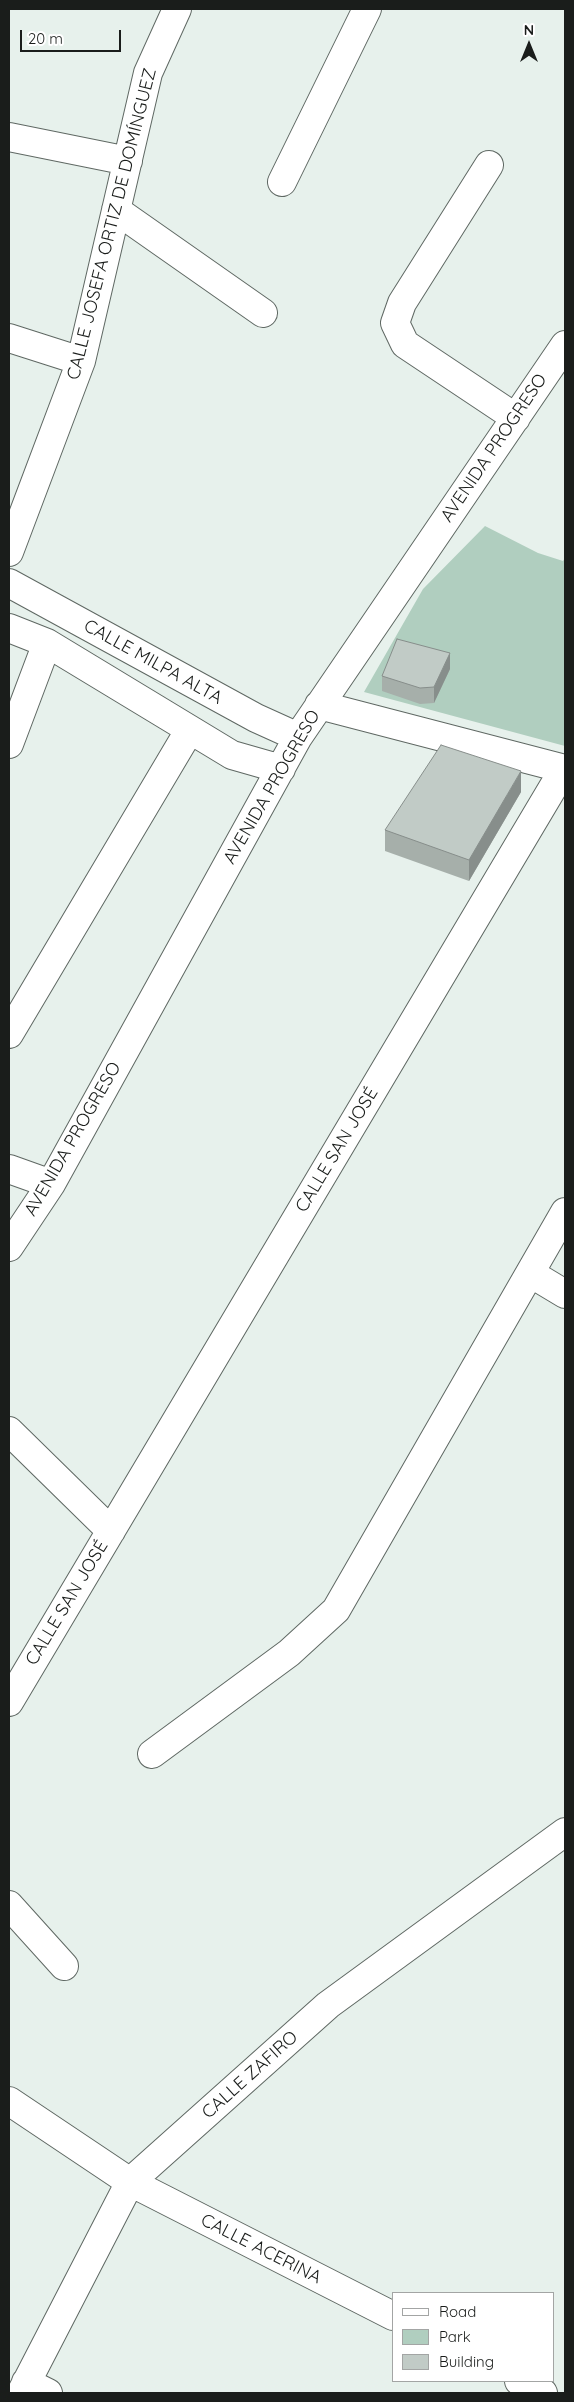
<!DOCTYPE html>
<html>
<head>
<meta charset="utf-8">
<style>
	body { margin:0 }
	#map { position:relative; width:574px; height:2402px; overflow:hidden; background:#e7f1ec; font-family:Quicksand,sans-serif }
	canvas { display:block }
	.frame { position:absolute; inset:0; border:10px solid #1a1d1b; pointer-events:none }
	.legend { position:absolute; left:392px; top:2292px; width:162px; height:90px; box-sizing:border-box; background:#fff; border:1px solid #a3a5a4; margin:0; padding:6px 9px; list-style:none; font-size:15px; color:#1a1d1b }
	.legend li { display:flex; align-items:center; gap:10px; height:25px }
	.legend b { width:25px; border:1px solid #a3a5a4 }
	.north { position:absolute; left:504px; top:20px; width:50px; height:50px; -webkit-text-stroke:4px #fff; paint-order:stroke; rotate:0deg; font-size:14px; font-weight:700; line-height:20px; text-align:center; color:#1a1d1b }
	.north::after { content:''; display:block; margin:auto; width:18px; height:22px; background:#1a1d1b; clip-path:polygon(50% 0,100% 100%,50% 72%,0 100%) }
	.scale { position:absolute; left:20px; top:30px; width:101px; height:22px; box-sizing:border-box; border:2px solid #1a1d1b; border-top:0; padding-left:6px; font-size:15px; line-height:18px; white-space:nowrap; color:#1a1d1b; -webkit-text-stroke:4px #fff; paint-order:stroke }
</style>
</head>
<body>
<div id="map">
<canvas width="574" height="2402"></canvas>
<div class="frame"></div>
<ul class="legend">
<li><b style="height:6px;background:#fff"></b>Road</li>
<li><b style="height:14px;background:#b0cebf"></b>Park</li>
<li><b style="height:14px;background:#c1cbc6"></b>Building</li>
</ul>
<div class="north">N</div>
<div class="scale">20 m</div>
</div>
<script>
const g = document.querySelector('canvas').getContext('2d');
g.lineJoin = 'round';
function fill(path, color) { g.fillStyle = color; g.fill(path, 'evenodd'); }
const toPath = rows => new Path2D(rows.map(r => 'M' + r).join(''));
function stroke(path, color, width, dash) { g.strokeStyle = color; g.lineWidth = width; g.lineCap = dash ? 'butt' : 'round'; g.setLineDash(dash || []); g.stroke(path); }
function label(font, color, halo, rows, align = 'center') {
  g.font = font + ' Quicksand,sans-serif'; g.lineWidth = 4; g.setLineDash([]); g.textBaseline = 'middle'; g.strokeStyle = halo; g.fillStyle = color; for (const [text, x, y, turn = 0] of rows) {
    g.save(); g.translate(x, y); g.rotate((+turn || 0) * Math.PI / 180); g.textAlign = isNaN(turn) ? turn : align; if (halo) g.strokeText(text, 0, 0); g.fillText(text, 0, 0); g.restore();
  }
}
const green = toPath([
	[485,526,538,553,563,561,565,558,565,746,364,692,423,589]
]);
const street = toPath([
	[9,137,128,161],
	[489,165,402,303,395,323,405,344,516,418],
	[282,182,367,9],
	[116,210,263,313],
	[9,338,81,361],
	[9,552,81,361,148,73,177,9],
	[9,583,256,718,298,737],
	[9,628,47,643,232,755,281,769],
	[319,705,565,769],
	[9,744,47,643],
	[9,1034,189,731],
	[9,1169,51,1184],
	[9,1247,51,1184,298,737,565,345],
	[530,1273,565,1294],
	[9,1431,111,1531],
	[9,1702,564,769],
	[152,1754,289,1653,336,1610,565,1212],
	[9,1905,64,1966],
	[9,2101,130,2182,393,2316],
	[519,2381,543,2393],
	[26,2382,48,2393],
	[21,2393,130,2182,328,2005,565,1832]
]);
const wall = toPath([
	[450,669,434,703,420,704,382,691,382,676],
	[521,792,469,881,385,851,385,830]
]);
const shadedWall = toPath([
	[450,653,450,669,434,703,434,687],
	[521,771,521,792,469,881,469,860]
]);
const building = toPath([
	[397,639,450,653,434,687,420,688,382,676,397,639],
	[441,745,521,771,469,860,385,830,441,745]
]);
const streetNames = [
	["CALLE JOSEFA ORTIZ DE DOMÍNGUEZ",112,224,-76],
	["AVENIDA PROGRESO",494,448,-56],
	["CALLE MILPA ALTA",153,662,29],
	["AVENIDA PROGRESO",272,787,-60],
	["AVENIDA PROGRESO",73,1139,-60],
	["CALLE SAN JOSÉ",337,1150,-59],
	["CALLE SAN JOSÉ",67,1603,-59],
	["CALLE ZAFIRO",250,2075,-42],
	["CALLE ACERINA",261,2249,27]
];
fill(green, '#b0cebf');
stroke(street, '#5f6863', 30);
stroke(street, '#fff', 28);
fill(wall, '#a6afaa');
fill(shadedWall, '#878e8b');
fill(building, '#c1cbc6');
stroke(building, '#878e8b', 1);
label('18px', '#1a1d1b', '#fff', streetNames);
</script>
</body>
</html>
